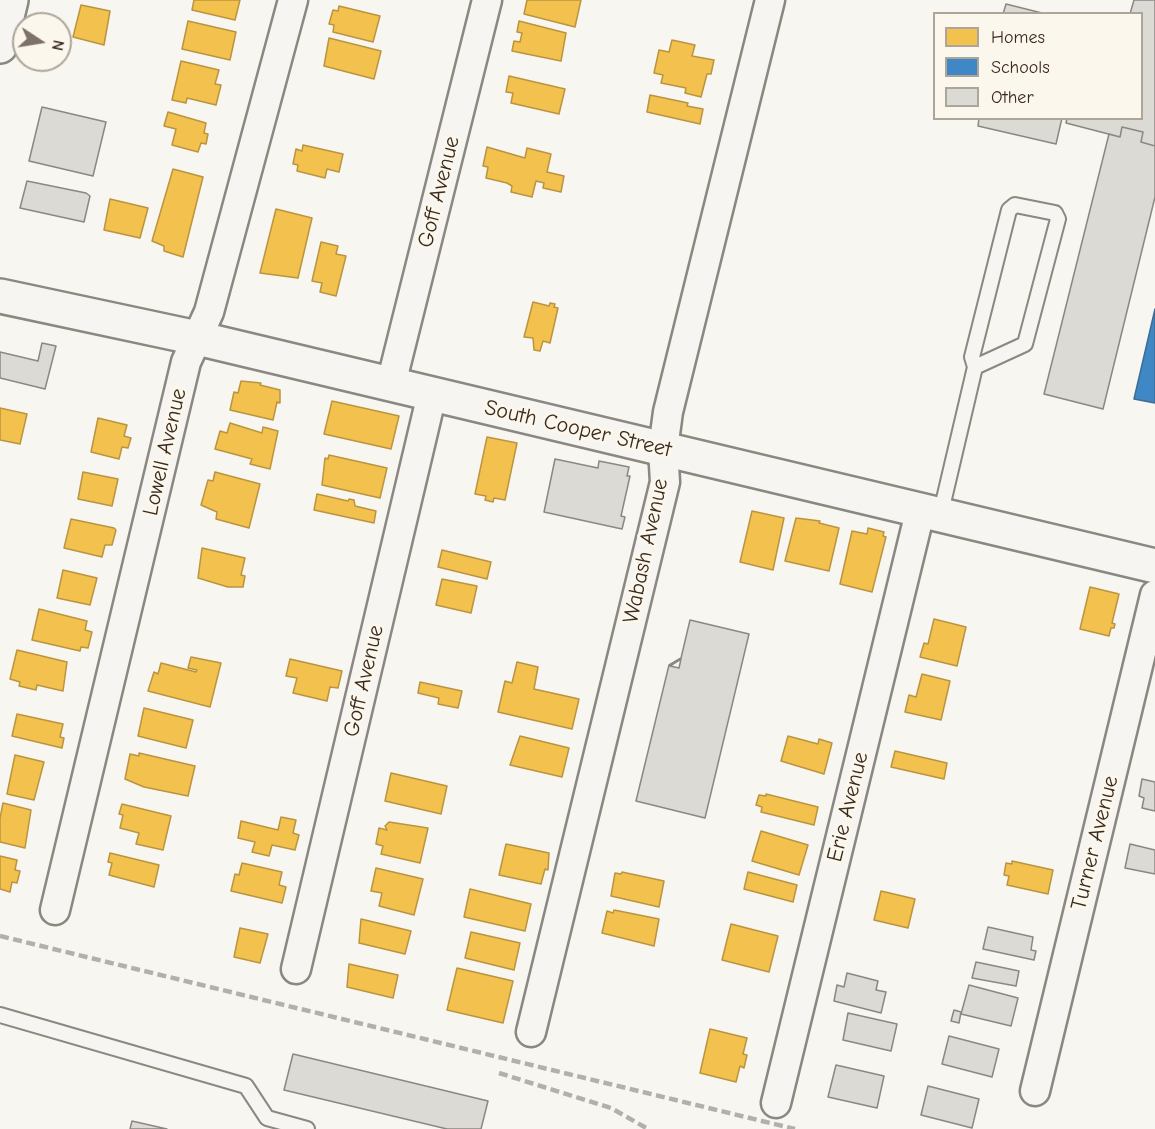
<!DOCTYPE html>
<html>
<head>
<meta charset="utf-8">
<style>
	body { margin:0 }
	#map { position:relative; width:1155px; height:1129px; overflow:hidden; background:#f8f6f0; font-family:"Comic Neue",sans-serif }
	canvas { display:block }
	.legend { position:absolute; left:933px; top:12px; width:210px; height:108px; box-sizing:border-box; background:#fbf7ec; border:2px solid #aea59a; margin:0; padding:8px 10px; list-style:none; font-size:18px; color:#3b2a1e }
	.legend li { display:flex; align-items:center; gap:12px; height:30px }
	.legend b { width:30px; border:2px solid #aea59a }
	.north { position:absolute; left:12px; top:12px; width:60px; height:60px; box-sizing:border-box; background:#fbf7ec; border:2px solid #aea59a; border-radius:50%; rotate:102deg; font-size:16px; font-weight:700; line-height:24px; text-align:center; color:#3b2a1e }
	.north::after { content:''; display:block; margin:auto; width:21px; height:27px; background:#7d7168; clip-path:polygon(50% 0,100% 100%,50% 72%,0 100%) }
</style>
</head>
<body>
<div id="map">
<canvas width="1155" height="1129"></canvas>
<ul class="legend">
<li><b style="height:16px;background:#f2c14e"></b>Homes</li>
<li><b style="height:16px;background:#3f88c5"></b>Schools</li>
<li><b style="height:16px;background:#dcdad5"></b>Other</li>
</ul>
<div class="north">N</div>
</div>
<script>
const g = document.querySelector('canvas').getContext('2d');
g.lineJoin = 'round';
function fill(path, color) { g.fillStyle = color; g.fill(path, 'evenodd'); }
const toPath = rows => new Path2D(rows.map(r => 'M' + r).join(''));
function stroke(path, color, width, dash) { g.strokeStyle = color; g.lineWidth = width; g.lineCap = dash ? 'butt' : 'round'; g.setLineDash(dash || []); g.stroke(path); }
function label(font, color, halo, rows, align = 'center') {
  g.font = font + ' "Comic Neue",sans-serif'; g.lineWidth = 6; g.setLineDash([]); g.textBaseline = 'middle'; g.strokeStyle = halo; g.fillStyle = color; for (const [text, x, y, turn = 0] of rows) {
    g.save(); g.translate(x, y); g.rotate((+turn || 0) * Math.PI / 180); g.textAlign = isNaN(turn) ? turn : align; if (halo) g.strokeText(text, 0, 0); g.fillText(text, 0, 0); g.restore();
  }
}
const homes = toPath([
	[194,0,240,0,235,20,192,10,194,0],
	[527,0,581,0,575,27,524,14,527,0],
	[81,5,110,11,104,45,73,37,81,5],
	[339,6,380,16,373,42,333,32,334,25,329,24,333,10,338,11,339,6],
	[188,21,236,32,230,60,182,49,188,21],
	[519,21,566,33,561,61,512,51,514,41,520,42,522,33,517,32,519,21],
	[329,38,381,51,374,79,324,66,329,38],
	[672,40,695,45,692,56,714,60,711,74,707,74,701,97,685,93,686,88,661,83,663,75,654,73,659,50,669,52,672,40],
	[181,61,219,70,215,84,221,85,216,105,187,98,186,103,172,100,181,61],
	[509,76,565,89,559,114,511,103,513,93,506,92,509,76],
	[650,95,688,103,687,106,703,109,700,124,647,112,650,95],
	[168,112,206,123,204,133,208,134,206,144,201,143,198,152,172,145,176,129,164,126,168,112],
	[303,145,343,154,339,172,327,169,325,178,297,171,298,165,293,164,296,149,302,151,303,145],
	[487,147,525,158,527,148,551,154,547,172,564,176,561,192,543,188,544,183,536,181,532,197,511,192,512,186,507,183,486,178,488,167,483,166,487,147],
	[173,169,203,177,183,257,164,251,164,246,152,241,173,169],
	[110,199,148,208,140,238,104,230,110,199],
	[276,209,312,218,298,278,260,273,276,209],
	[321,242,338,246,336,254,346,256,336,296,320,292,322,283,312,281,321,242],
	[533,302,549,306,550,303,555,304,554,307,558,308,550,343,543,341,540,351,534,350,533,338,524,337,533,302],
	[241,381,261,383,260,385,280,390,280,403,277,402,273,420,230,410,234,392,238,393,241,381],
	[332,401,399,416,391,449,324,434,332,401],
	[0,408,27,414,20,444,0,440,0,408],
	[98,418,127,425,124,436,131,438,128,448,122,447,119,459,91,452,98,418],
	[230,423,262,433,263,427,278,431,270,469,250,464,252,459,215,449,220,431,227,433,230,423],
	[487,437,517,443,505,500,494,498,493,502,485,500,486,496,475,494,487,437],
	[329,455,387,468,380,498,322,485,325,458,328,459,329,455],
	[83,472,118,479,112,506,78,499,83,472],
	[215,472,260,484,249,528,216,519,217,512,201,505,208,480,213,481,215,472],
	[317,494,348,501,349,499,354,500,355,506,376,511,374,523,314,510,317,494],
	[752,511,784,518,773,570,740,562,752,511],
	[796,518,820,521,819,523,839,528,829,571,785,561,796,518],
	[71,519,114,528,116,530,112,545,105,545,102,557,64,548,71,519],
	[868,528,884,532,883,536,886,537,872,592,840,584,852,531,867,534,868,528],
	[202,548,245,558,241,575,245,576,243,587,228,587,198,578,202,548],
	[442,550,491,562,487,579,438,567,442,550],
	[63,570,97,578,90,605,57,598,63,570],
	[442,579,477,586,471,613,436,605,442,579],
	[1090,587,1119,594,1112,623,1115,624,1114,628,1111,628,1109,636,1080,629,1090,587],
	[39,609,87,621,85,630,92,632,88,648,81,647,80,651,32,640,39,609],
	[934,619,966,627,957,666,920,657,924,643,928,644,934,619],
	[17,650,67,662,63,691,37,685,36,690,19,686,20,682,10,679,17,650],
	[191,657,221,663,210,707,148,691,154,672,158,674,161,663,196,672,197,670,188,668,191,657],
	[290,659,342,671,338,688,330,687,327,701,293,693,297,678,286,676,290,659],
	[517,662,538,667,534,689,579,699,572,729,498,712,505,681,512,683,517,662],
	[922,674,950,681,941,720,905,712,909,695,916,697,922,674],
	[420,682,462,691,458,708,438,704,439,698,418,693,420,682],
	[144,708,193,720,186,748,138,736,144,708],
	[17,714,63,724,60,737,64,738,62,748,12,736,17,714],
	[520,736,569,748,562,777,510,765,520,736],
	[788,736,818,744,819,739,832,743,824,774,781,761,788,736],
	[895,751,947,763,944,779,891,767,895,751],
	[139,753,195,766,188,796,144,787,125,779,130,754,139,756,139,753],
	[15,755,44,762,34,800,7,794,15,755],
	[391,773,447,786,441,814,385,801,391,773],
	[766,794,818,807,814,825,761,812,762,807,756,805,759,795,766,796,766,794],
	[3,803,31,810,25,848,0,842,0,818,3,803],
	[122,804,171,816,163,850,136,844,139,833,120,828,123,815,119,814,122,804],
	[281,817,296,820,293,833,299,835,295,850,272,845,269,856,252,852,255,842,238,838,241,821,278,830,281,817],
	[389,822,428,828,420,863,381,854,383,846,376,844,379,828,387,830,385,826,389,822],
	[761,831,808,845,799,875,752,861,761,831],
	[506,844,549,853,548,870,545,869,541,884,499,875,506,844],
	[110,853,159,865,154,887,109,875,112,863,108,862,110,853],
	[0,856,17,860,15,870,20,871,17,883,12,882,10,892,0,889,0,856],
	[1012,861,1053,870,1048,894,1007,885,1009,876,1004,875,1006,863,1012,864,1012,861],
	[242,863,282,872,279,885,286,887,282,903,231,891,235,874,239,875,242,863],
	[376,868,423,879,414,915,379,906,382,893,371,891,376,868],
	[622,872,664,881,659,907,611,896,615,873,621,874,622,872],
	[748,872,797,885,793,902,744,889,748,872],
	[470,889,531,904,525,931,464,917,470,889],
	[881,891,915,899,908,928,874,920,881,891],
	[614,910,659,919,654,946,602,933,607,911,613,913,614,910],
	[361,919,411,931,405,954,359,943,361,919],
	[731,924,778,936,769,972,722,960,731,924],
	[240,928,268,934,260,963,234,957,240,928],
	[471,932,520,943,514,970,465,958,471,932],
	[349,964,398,975,393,998,347,987,349,964],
	[457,968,513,981,503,1023,447,1010,457,968],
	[710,1029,747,1038,743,1054,747,1055,744,1068,740,1066,736,1082,700,1073,710,1029]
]);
const schools = toPath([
	[1155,309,1155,403,1134,399,1155,309]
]);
const building = toPath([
	[1134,0,1155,0,1155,146,1141,142,1143,132,1122,127,1120,137,1066,123,1067,118,1142,118,1142,14,1130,14,1134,0],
	[1006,4,1046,14,1003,14,1006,4],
	[42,107,106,122,93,176,29,161,42,107],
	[979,118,1062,118,1056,144,978,126,979,118],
	[1122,127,1143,132,1141,142,1155,146,1155,197,1103,409,1044,394,1109,134,1120,137,1122,127],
	[27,181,86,193,90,196,84,222,20,208,27,181],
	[42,343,56,346,45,389,0,378,0,352,38,361,42,343],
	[555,459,598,468,599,461,629,467,627,476,630,476,621,516,625,517,622,529,544,512,555,459],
	[690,620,749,634,705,818,636,801,669,665,681,658,690,620],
	[681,659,679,668,670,666,681,659],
	[1142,779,1155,782,1155,811,1142,808,1144,798,1139,796,1142,779],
	[1130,844,1155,850,1155,874,1125,868,1130,844],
	[988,927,1033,937,1031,950,1036,951,1034,960,983,949,988,927],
	[976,962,1019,971,1016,986,972,978,976,962],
	[847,973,878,981,876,990,886,992,881,1013,834,1001,837,985,844,987,847,973],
	[969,985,1018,998,1011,1026,961,1014,969,985],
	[954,1010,961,1012,959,1023,951,1021,954,1010],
	[848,1013,897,1024,891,1051,843,1040,848,1013],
	[949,1036,999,1049,992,1077,942,1064,949,1036],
	[293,1054,488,1101,481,1129,447,1129,284,1090,293,1054],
	[836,1065,884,1076,877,1108,828,1097,836,1065],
	[928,1086,979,1099,972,1128,921,1115,928,1086],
	[132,1121,167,1129,130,1129,132,1121]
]);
const lane = toPath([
	[940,516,975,367,972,357,1009,210,1015,205,1055,213,1058,219,1025,344,975,367],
	[0,1015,246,1086,267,1118,307,1129]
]);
const street = toPath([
	[391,384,487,0],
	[55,910,186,362,209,312,293,0],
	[296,969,432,394],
	[531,1032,665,482,663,449,668,412,770,0],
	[1035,1091,1155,595],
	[776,1103,920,512]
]);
const secondary = toPath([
	[0,46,11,0],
	[0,296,197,338,1155,566]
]);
const rail = toPath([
	[0,936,795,1129],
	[499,1073,611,1108,648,1129]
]);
const streetNames = [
	["Goff Avenue",439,192,-76],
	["South Cooper Street",578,429,13],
	["Lowell Avenue",165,452,-77],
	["Wabash Avenue",646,551,-78],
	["Goff Avenue",364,681,-77],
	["Erie Avenue",848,807,-76],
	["Turner Avenue",1095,843,-76]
];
fill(homes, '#f2c14e');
stroke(homes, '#bb9440', 1.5);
fill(schools, '#3f88c5');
stroke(schools, '#3e6c93', 1.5);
fill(building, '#dcdad5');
stroke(building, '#8b8781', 1.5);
stroke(lane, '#8b8781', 18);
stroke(street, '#8b8781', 33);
stroke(secondary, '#8b8781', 38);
stroke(lane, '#f6f5f1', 14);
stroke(street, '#f6f5f1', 28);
stroke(secondary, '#f6f5f1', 33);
stroke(rail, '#b3b0ac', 4.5, [9, 4.5]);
label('22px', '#3b2a1e', '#fbf7ec', streetNames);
</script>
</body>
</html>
